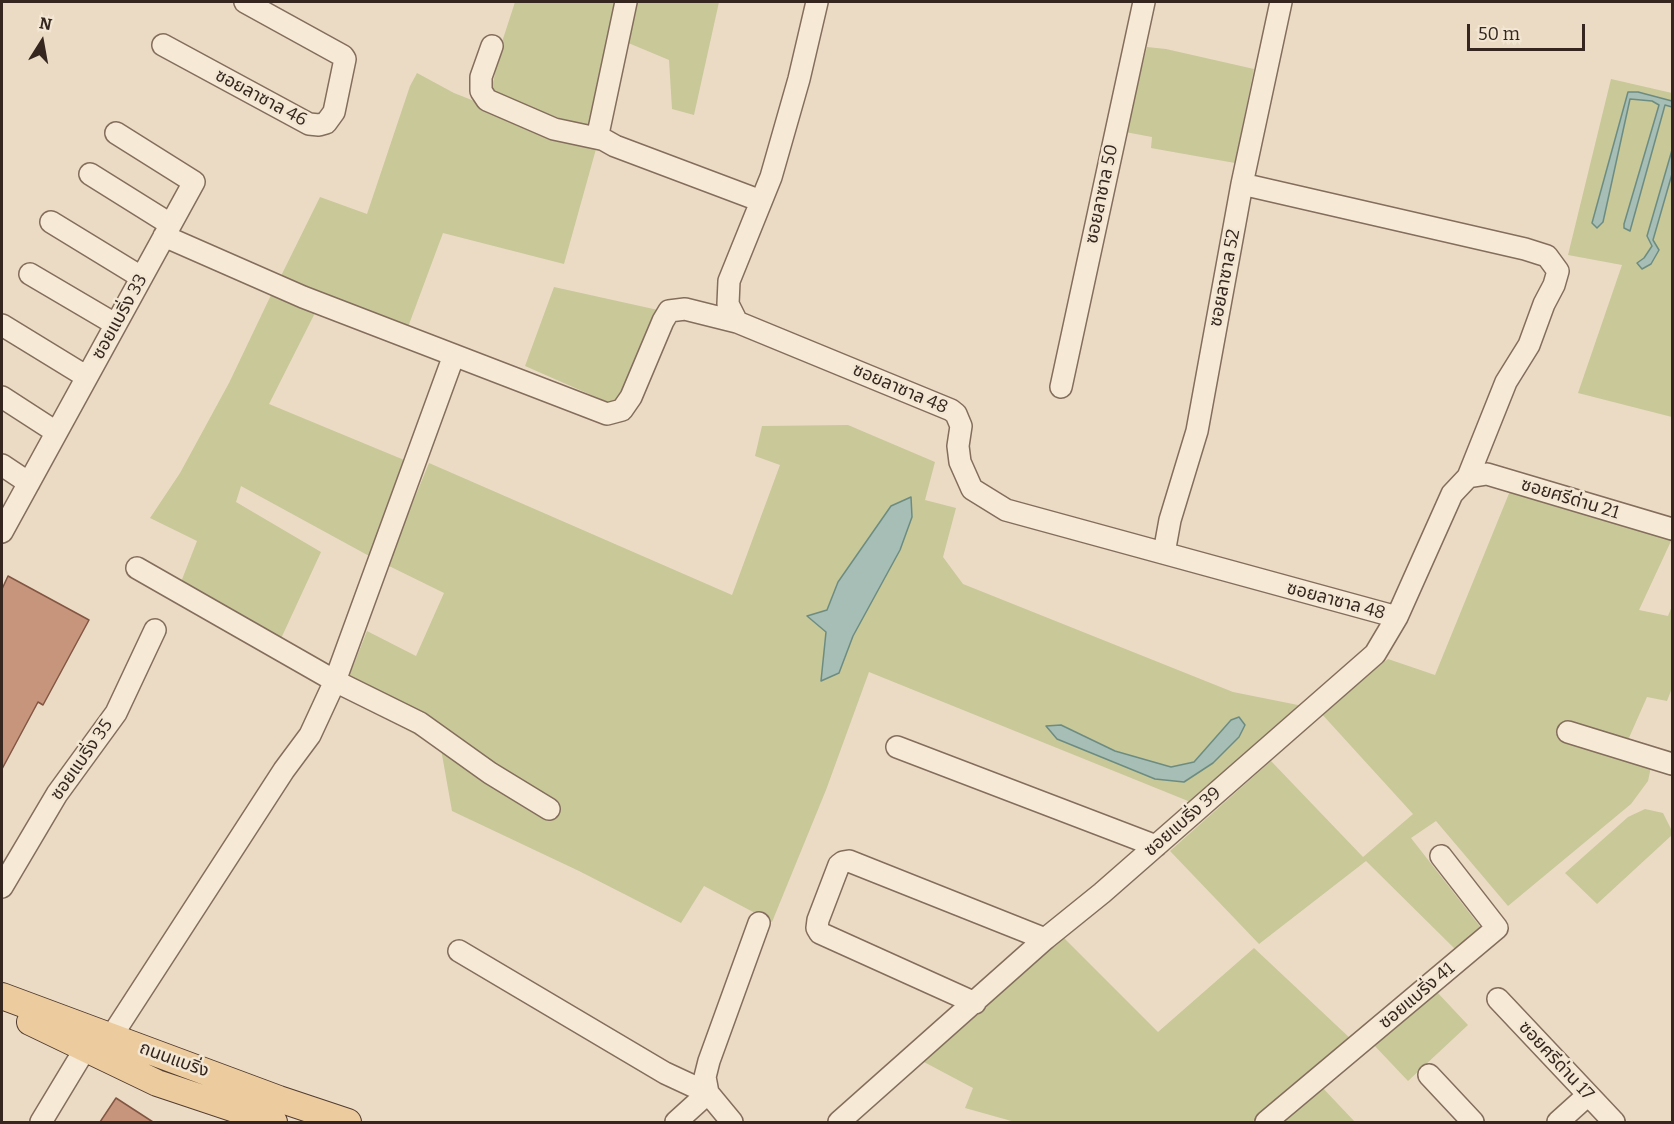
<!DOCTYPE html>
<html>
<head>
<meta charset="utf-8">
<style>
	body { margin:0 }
	#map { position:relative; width:1674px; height:1124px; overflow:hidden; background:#ebdbc4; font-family:Bitter,serif }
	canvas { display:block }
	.frame { position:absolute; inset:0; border:3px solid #35271f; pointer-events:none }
	.north { position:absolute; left:12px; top:12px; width:60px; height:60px; -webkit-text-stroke:4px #f3e7d3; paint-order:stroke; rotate:11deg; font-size:16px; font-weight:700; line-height:24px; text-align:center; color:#35271f }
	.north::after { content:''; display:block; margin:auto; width:21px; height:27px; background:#35271f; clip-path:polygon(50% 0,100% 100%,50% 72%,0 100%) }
	.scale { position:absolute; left:1467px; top:24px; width:118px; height:27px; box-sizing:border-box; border:3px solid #35271f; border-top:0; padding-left:8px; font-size:18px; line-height:21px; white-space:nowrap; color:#35271f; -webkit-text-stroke:4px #f3e7d3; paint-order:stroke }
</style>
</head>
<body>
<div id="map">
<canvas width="1674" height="1124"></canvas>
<div class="frame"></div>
<div class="north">N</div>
<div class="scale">50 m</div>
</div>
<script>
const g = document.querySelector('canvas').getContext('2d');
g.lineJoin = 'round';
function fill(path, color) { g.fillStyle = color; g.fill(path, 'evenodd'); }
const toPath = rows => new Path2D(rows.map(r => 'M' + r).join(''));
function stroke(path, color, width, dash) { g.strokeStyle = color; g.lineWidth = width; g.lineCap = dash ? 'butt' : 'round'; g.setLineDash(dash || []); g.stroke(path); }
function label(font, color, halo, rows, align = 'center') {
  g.font = font + ' Bitter,"Noto Sans Thai",serif'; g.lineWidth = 5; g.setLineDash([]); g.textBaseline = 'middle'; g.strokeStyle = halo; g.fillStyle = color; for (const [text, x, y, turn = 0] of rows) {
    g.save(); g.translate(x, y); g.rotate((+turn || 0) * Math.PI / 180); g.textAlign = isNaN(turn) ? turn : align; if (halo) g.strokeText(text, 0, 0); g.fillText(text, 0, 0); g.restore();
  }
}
const green = toPath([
	[515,2,617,2,588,128,499,97,492,87,502,42],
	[634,2,719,2,694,115,672,109,669,60,626,42],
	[1147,47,1166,49,1254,69,1235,163,1151,148,1152,137,1125,132],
	[417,73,454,93,596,149,564,264,443,233,408,327,280,278,320,197,367,214,410,86],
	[1611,79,1672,93,1672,101,1638,92,1628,92,1592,222,1603,222,1630,99,1652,101,1659,105,1624,224,1630,230,1665,105,1672,107,1672,150,1647,236,1652,246,1644,258,1651,264,1653,240,1672,174,1672,417,1578,393,1622,265,1568,255],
	[554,287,658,310,625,398,614,405,525,366],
	[272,293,316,311,269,404,409,462,371,557,241,486,236,502,321,552,278,645,181,582,197,541,150,518,180,473,229,383],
	[848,425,935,462,925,500,956,508,943,557,963,584,1233,692,1303,706,1193,803,869,672,826,790,772,922,704,886,681,923,579,871,452,811,441,749,342,694,367,631,416,656,444,593,387,565,429,463,732,595,780,465,755,456,762,426],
	[891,507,853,636,839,673,821,681,826,632,808,617,827,610,838,581],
	[1231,720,1184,781,1155,779,1057,739,1062,725,1115,751,1170,767,1194,762],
	[1510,491,1672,539,1639,610,1668,616,1672,606,1672,688,1667,701,1647,697,1628,740,1651,767,1648,781,1631,804,1508,906,1436,821,1411,838,1482,929,1457,951,1366,861,1259,944,1170,851,1271,761,1363,857,1413,814,1320,712,1388,659,1435,675],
	[1645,809,1663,813,1672,831,1672,835,1597,904,1565,873,1628,817],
	[1064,938,1158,1032,1254,948,1352,1040,1252,1122,1015,1122,965,1108,973,1088,924,1062,963,1021],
	[1436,991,1468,1025,1408,1081,1372,1043],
	[1319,1084,1355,1122,1271,1122]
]);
const water = toPath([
	[1628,92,1638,92,1672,101,1672,107,1665,105,1630,231,1624,228,1624,224,1659,105,1652,101,1630,99,1603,222,1597,228,1592,223,1628,92],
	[1672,150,1672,174,1653,240,1659,250,1651,264,1642,269,1637,263,1644,258,1652,246,1647,236,1672,150],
	[911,497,912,517,900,550,853,636,839,673,821,681,826,632,807,616,827,610,838,582,891,506,911,497],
	[1239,717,1245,725,1239,737,1213,763,1184,782,1155,779,1057,739,1046,726,1061,725,1115,751,1171,767,1194,762,1231,720,1239,717]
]);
const building = toPath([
	[8,576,89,620,43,705,38,702,2,769,2,589,8,576],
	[116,1098,153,1122,100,1122,116,1098]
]);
const minor = toPath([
	[626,2,598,134,599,137,615,146,761,201],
	[817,2,799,79,771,177,729,281,728,304,737,322,951,410,956,414,961,426,958,446,960,462,972,489,1006,510,1397,617],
	[163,45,309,124,319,125,326,123,334,112,345,59,343,56,245,2],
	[492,46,481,77,481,91,487,100,554,129,601,139],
	[90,174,170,224],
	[51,222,141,277],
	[164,236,303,297,607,414,622,410,631,397,663,321,669,311,685,309,737,322],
	[30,274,115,324],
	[2,325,87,377],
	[1061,387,1144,2],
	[2,397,56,432],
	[2,465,29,483],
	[1468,477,1487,474,1672,529],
	[2,532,194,182,116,133],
	[1164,553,1170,520,1197,431,1242,184,1281,2],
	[137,568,335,681,420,723,490,773,549,809],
	[1568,732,1672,764],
	[897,747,1156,846],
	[2,887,57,794,116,713,155,630],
	[459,951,665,1073,708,1093,676,1122],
	[1498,999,1614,1122],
	[975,1003,820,933,817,928,818,920,839,865,843,862,849,861,1045,939],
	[111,1037,284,770,310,735,335,681,454,355],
	[1429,1075,1473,1122],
	[41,1122,85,1049],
	[732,1122,708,1093,705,1077,709,1061,759,923],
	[839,1122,1045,939,1102,893,1375,654,1397,617,1452,494,1468,477,1506,382,1529,345,1544,304,1554,285,1558,271,1547,256,1525,249,1242,184],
	[1266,1122,1497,928,1441,856],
	[1558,1122,1588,1095]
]);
const major = toPath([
	[2,996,279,1099,348,1122],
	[30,1022,157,1083,274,1122]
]);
const streetNames = [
	["ซอยลาซาล 46",261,98,28],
	["ซอยลาซาล 50",1102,194,-78],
	["ซอยลาซาล 52",1225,278,-79],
	["ซอยแบริ่ง 33",120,317,-61],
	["ซอยลาซาล 48",900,389,23],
	["ซอยศรีด่าน 21",1570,499,17],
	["ซอยลาซาล 48",1336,601,15],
	["ซอยแบริ่ง 35",82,760,-55],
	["ซอยแบริ่ง 39",1183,822,-41],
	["ซอยแบริ่ง 41",1417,996,-40],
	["ถนนแบริ่ง",174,1060,20],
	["ซอยศรีด่าน 17",1556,1061,47]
];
fill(green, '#c8c899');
fill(water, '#a6beb5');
stroke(water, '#6d8c81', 1.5);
fill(building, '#c7947c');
stroke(building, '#825643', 1.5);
stroke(minor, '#846d5c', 24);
stroke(major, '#523c30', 28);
stroke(minor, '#f6ead7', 21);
stroke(major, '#eccc9e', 26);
label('18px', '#35271f', '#f3e7d3', streetNames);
</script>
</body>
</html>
